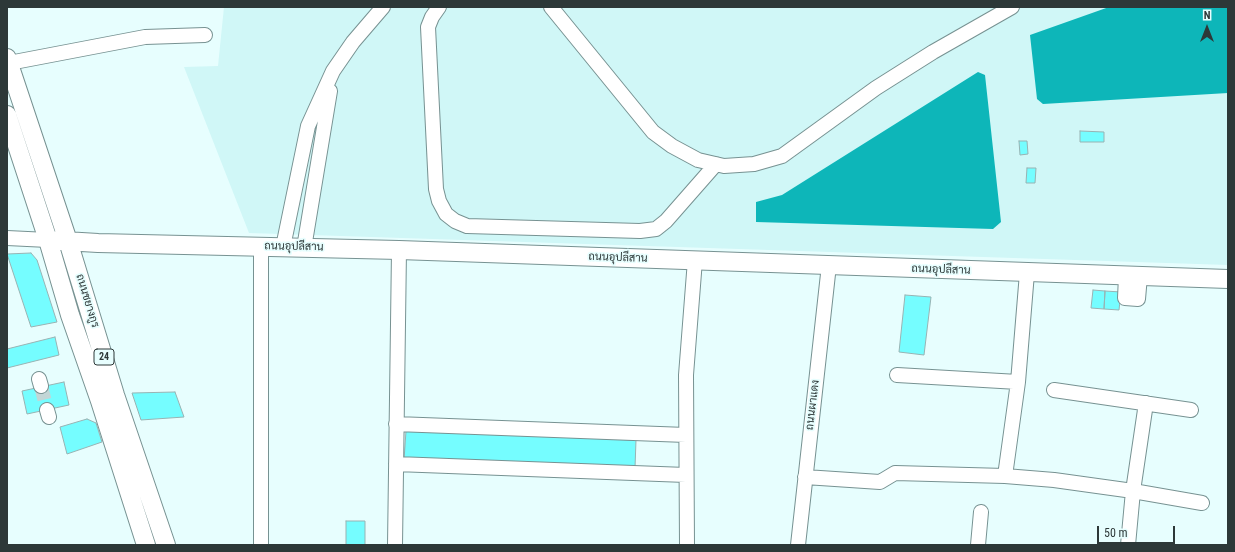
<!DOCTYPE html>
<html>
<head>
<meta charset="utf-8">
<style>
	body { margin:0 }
	#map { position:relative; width:1235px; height:552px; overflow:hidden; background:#e7fefe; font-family:"Roboto Condensed",sans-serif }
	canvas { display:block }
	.frame { position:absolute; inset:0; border:8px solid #2d3838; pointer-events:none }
	.north { position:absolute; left:1187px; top:8px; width:40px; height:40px; -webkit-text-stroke:3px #e7fefe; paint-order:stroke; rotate:0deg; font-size:11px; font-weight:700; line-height:16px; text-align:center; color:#2d3838 }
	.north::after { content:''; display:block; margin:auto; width:14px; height:18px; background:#2d3838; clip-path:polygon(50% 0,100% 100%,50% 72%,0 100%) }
	.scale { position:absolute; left:1097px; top:526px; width:78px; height:18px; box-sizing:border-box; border:2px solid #2d3838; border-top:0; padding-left:5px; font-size:12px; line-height:14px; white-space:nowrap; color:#2d3838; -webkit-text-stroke:3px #e7fefe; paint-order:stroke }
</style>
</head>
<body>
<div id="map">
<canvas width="1235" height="552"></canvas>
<div class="frame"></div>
<div class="north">N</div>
<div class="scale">50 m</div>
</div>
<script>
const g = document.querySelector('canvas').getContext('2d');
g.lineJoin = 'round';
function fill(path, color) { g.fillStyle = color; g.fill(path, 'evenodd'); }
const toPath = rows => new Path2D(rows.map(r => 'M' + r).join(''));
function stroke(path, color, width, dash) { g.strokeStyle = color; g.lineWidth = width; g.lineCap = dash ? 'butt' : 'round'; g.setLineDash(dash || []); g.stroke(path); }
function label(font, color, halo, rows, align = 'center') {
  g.font = font + ' "Roboto Condensed",Sarabun,sans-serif'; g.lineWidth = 3.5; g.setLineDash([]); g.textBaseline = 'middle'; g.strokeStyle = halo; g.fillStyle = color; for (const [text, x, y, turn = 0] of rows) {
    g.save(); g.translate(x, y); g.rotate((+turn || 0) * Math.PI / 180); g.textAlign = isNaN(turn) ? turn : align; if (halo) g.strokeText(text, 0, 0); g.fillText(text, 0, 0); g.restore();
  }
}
const built = toPath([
	[224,7,1228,7,1228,265,249,233,184,67,218,66]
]);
const water = toPath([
	[1109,7,1228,7,1228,93,1043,104,1037,99,1030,35],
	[978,72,985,75,1001,222,993,229,756,222,756,202,782,195]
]);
const building = toPath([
	[1080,131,1104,132,1104,142,1080,142,1080,131],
	[1019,141,1027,141,1028,154,1020,155,1019,141],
	[1027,168,1036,168,1035,183,1026,183,1027,168],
	[31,253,37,260,57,322,31,327,7,254,31,253],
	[1093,290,1105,291,1104,309,1091,308,1093,290],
	[1105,291,1121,292,1119,310,1104,309,1105,291],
	[905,295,931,297,924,355,899,352,905,295],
	[55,337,59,355,7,368,7,349,55,337],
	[64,382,69,405,27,414,22,391,64,382],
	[175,392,184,417,141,420,132,393,175,392],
	[87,419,96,423,102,442,67,454,60,427,87,419],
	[406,431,636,440,635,468,404,460,406,431],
	[346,521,365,521,365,545,346,545,346,521]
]);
const minorTunnel = toPath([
	[41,386,47,410]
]);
const minor = toPath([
	[439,7,432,17,428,27,436,189,439,201,446,214,455,221,467,226,640,231,656,229,666,221,716,164],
	[551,7,653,132,672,146,698,160,724,166,754,164,782,156,876,88,933,52,1012,7],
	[9,63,145,37,205,35],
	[7,238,48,240],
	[261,247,261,545],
	[283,247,308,126,333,71,353,42,383,7],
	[304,248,330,91],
	[1126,276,1125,298,1138,299,1140,276],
	[897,375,1018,382],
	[39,379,41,386],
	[1054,390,1191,410],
	[47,410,49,417],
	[396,424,686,435],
	[396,464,686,475],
	[1005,476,1018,382,1027,273],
	[805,477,880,482,895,473,1005,476,1054,480,1133,491,1202,503],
	[395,545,399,250],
	[687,545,686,375,695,260],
	[798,545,829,265],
	[978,545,981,512],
	[1128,545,1133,491,1146,403]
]);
const major = toPath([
	[7,58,68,241,115,395,166,545],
	[7,115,48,240,70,315,100,401,146,545],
	[48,240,98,243,399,250,1228,279]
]);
const shields = [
	[104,357,20]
];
const shieldNames = [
	["24",104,357]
];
const streetNames = [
	["ถนนอุปลีสาน",294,247,1],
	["ถนนอุปลีสาน",618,258,2],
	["ถนนอุปลีสาน",941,270,2],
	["ถนนชยางกูร",87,301,73],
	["ถนนผาแดง",813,405,-83]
];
fill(built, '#d0f7f7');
fill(water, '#0db6b9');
fill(building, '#75fdff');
stroke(building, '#98b3b3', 1);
stroke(minorTunnel, '#c2d6d6', 14, [14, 7]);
stroke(minor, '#779292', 16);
stroke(major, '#779292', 20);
stroke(minor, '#fff', 14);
stroke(major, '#fff', 18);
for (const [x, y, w] of shields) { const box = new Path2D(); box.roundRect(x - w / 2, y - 8, w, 16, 3); g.fillStyle = '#e7fefe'; g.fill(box); stroke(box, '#2d3838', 1); }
label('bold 10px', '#2d3838', null, shieldNames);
label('11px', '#2d3838', '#e7fefe', streetNames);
</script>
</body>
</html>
